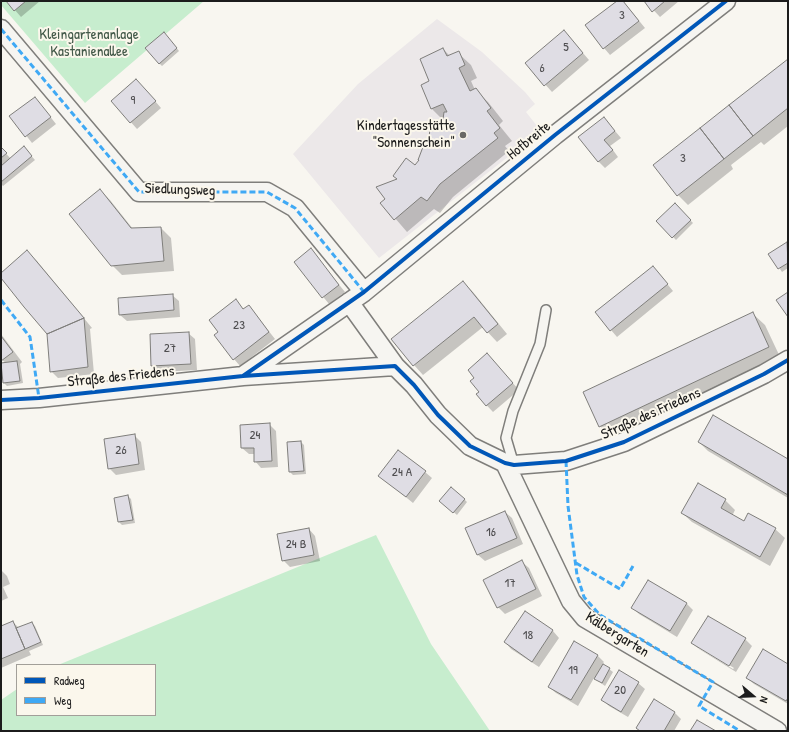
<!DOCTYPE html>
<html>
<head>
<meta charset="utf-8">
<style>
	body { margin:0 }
	#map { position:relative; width:789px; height:732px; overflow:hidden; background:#f8f6f0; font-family:"Patrick Hand",sans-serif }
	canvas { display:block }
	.frame { position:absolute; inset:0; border:2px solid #1c1c1c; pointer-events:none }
	.legend { position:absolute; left:16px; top:664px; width:140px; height:52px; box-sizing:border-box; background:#fbf7ec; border:1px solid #a29f99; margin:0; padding:5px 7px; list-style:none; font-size:12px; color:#1c1c1c }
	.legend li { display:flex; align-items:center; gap:8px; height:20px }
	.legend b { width:20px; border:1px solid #a29f99 }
	.north { position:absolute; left:733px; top:676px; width:40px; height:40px; -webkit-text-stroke:3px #fbf7ec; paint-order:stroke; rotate:109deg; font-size:11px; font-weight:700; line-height:16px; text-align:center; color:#1c1c1c }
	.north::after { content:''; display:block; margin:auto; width:14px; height:18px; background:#1c1c1c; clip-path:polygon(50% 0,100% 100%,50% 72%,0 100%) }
</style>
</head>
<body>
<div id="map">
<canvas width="789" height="732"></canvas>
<div class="frame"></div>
<ul class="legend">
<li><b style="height:5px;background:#0057b8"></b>Radweg</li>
<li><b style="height:5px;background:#3fa9f5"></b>Weg</li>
</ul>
<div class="north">N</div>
</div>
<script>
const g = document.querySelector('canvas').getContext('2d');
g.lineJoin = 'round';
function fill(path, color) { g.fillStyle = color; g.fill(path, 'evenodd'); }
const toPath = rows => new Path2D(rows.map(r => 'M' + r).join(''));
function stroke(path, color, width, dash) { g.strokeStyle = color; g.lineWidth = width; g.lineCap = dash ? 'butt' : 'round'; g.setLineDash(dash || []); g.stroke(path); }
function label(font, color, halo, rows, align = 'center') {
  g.font = font + ' "Patrick Hand",sans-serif'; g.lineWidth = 4; g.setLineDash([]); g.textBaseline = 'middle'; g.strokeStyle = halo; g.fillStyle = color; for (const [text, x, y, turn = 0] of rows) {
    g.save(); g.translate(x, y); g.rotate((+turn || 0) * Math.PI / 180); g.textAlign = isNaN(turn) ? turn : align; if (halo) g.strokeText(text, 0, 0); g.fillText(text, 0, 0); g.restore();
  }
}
const built = toPath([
	[437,19,482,52,525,92,535,104,526,112,541,131,379,258,293,154,358,84]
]);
const green = toPath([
	[1,1,204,1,85,103,1,5],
	[376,535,431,644,490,731,1,731,1,700,17,689,17,715,155,715,155,665,58,665]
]);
const shadow = toPath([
	[7,1,40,1,21,17],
	[618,1,623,1,627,6,645,28,610,55,604,48],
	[645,1,679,1,660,17],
	[167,36,179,51,162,66,159,63],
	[570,38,589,60,552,92,526,63],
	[443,49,450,56,458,53,471,65,477,78,471,81,475,90,488,102,503,121,499,125,512,141,505,146,509,151,453,197,440,213,434,209,407,232,382,203,420,161,430,141,443,128,444,121,432,109,422,86,431,81],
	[788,60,788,126,764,145,761,142,731,165,733,169,688,205,678,195,654,166],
	[143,87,161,108,137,129,112,101],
	[41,105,56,124,32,143,11,116],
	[604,118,621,138,610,146,618,157,605,168,598,161],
	[1,148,11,159,27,151,35,160,3,186,1,184],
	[100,190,110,200,133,229,161,228,171,238,174,271,122,275,112,265],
	[675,205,693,223,676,240,658,221],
	[787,243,788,268,782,272,770,254],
	[311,250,345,292,329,304,295,262],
	[27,252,37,261,92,328,90,329,94,374,58,378,51,371,48,334,1,277,1,274],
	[659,274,673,291,617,337,611,330],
	[463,282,473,292,507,334,497,342,483,327,423,375,414,365],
	[172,295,179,301,180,317,127,321,120,315],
	[236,300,244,310,249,306,275,339,240,366,234,359,219,332],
	[752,313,765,325,781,359,613,439,600,426],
	[188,333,195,339,197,370,159,372,152,366],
	[1,334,22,362,20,364,23,383,7,386,4,383,1,364,6,363,2,360,1,360],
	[493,361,519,390,493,412,477,395,481,392],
	[269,424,276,431,278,467,261,468,255,461,255,454,249,454,242,448],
	[134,435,141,442,145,470,116,475,109,468],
	[301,442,304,445,306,474,293,475,290,472],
	[699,442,788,460,788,498,708,451],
	[425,472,432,478,413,503,380,476],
	[698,485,725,500,735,510,732,516,744,522,775,529,785,538,770,566,692,522,682,513],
	[128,496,131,499,135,523,122,525,119,522,115,499],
	[464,499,467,502,457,515,444,504],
	[505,512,512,518,523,544,485,561,478,555,467,529],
	[309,529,315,536,320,561,290,567,283,560],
	[522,562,529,568,542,596,505,614,498,607],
	[1,570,7,576,10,584,3,587,8,598,1,601],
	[649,581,687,604,693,610,677,637,639,614,633,608],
	[525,612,553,631,559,638,539,667,511,649,505,642],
	[13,622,19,628,32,623,35,626,43,645,29,651,31,655,1,668,1,627],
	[745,639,752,646,736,672,699,649,692,643],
	[698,646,734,668,733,669,698,648],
	[597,655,604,662,602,664,613,672,605,686,594,678,578,706,556,693,549,687],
	[788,665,788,704,754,684,747,678],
	[638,683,645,689,628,717,609,706,603,700],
	[654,700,675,713,681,719,674,731,640,731,637,728]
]);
const building = toPath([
	[6,1,26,1,14,11,6,1],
	[617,1,623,1,639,21,603,49,585,25,617,1],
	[644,1,665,1,652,12,644,1],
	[564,30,583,53,544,86,525,63,564,30],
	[164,32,177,48,159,64,145,48,164,32],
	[443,48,447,56,459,51,465,65,459,68,470,91,476,88,491,108,487,111,500,128,494,133,498,138,440,184,427,201,421,197,394,220,380,203,385,199,376,187,397,179,393,176,406,158,415,165,419,160,418,160,426,139,429,140,430,126,442,127,444,112,447,112,443,104,431,109,421,85,429,81,420,59,443,48],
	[788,59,788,108,753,136,729,105,788,59],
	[136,79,156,101,130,123,111,101,136,79],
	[35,97,51,117,25,137,9,116,35,97],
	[729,105,753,136,724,159,700,128,729,105],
	[604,117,615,131,604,140,613,150,598,162,578,137,604,117],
	[700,128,724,159,677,196,653,165,700,128],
	[24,146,32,156,1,182,1,166,24,146],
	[1,147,7,153,1,158,1,147],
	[100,189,131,228,161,227,164,261,111,266,69,214,100,189],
	[675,203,691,220,672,238,656,221,675,203],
	[787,242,788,263,778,269,768,254,787,242],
	[311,248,339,285,322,298,294,262,311,248],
	[27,250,84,318,47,334,24,307,1,278,1,273,27,250],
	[653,266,668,284,610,331,595,312,653,266],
	[463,281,498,324,487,333,474,317,413,366,391,339,463,281],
	[788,292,788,317,776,300,788,292],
	[173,294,174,310,119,315,118,298,173,294],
	[236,299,243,309,249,305,269,332,233,360,214,335,218,332,209,320,236,299],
	[753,312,769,347,599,427,583,392,753,312],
	[84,318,88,367,50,372,47,334,84,318],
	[189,332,191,364,151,366,150,334,189,332],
	[1,336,13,352,1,361,1,336],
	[487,353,513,383,486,406,476,394,479,392,470,381,474,378,468,370,487,353],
	[17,361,20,381,3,383,1,363,17,361],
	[713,415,788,459,788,495,698,442,713,415],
	[270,423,272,461,254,462,254,448,241,448,240,425,270,423],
	[135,434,139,464,108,469,104,439,135,434],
	[301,441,304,471,289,472,287,442,301,441],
	[398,450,426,471,406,497,378,476,398,450],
	[698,483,726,499,721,508,744,521,748,513,776,528,760,557,681,513,698,483],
	[451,487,465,499,453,513,439,501,451,487],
	[128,495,133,520,118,522,114,498,128,495],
	[505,511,517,538,477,555,465,528,505,511],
	[309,528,314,555,282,561,277,534,309,528],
	[522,560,536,589,497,608,483,580,522,560],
	[648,580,687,603,670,631,631,608,648,580],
	[525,611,553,630,532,662,504,642,525,611],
	[708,616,746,638,729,666,691,643,708,616],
	[13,621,25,649,1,659,1,626,13,621],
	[32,622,41,642,25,649,16,628,32,622],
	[574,641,598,655,571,700,548,687,574,641],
	[763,649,788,664,788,698,786,701,746,678,763,649],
	[603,664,610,668,602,683,594,679,603,664],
	[619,670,639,682,621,712,601,700,619,670],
	[654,699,675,712,664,731,640,731,636,728,654,699],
	[697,720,716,731,690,731,697,720]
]);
const service = toPath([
	[514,465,506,438,513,411,540,344,546,310]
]);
const minor = toPath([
	[1,29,139,192,267,192,295,208,364,292],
	[349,302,395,366],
	[243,376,364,292,555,135,726,1],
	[1,400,39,398,243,376,395,366,414,385,438,415,470,446,505,463,514,465,566,461,624,442,764,374,788,360],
	[505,463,571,601,585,618,777,731]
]);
const quiet = toPath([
	[1,29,139,192,267,192,295,208,364,292],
	[1,300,30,337,39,398],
	[566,461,568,506,577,575,584,597,600,615,713,682,699,706,740,731],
	[576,563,620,589,633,566]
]);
const cycleway = toPath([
	[243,376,364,292,555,135,726,1],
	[1,400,39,398,243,376,395,366,414,385,438,415,470,446,505,463,514,465,566,461,624,442,764,374,788,360]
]);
const markers = [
	[463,135,4,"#696866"]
];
const numberNames = [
	["3",622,16],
	["5",566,48],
	["6",542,69],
	["9",133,101],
	["3",683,159],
	["23",239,326],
	["27",170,349],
	["24",255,436],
	["26",121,451],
	["24 A",402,473],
	["16",491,533],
	["24 B",296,545],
	["17",510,584],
	["18",528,636],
	["19",573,671],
	["20",620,691]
];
const parkNames = [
	["Kleingartenanlage",89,35],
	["Kastanienallee",89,52]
];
const poiNames = [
	["Kindertagesstätte",455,126],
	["\"Sonnenschein\"",455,143]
];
const streetNames = [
	["Hofbreite",529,141,-39],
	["Siedlungsweg",180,190,2],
	["Straße des Friedens",121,377,-6],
	["Straße des Friedens",651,414,-24],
	["Kälbergarten",617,635,32]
];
fill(built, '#ece8e9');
fill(green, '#c7edce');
fill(shadow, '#0003');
fill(building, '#dfdde4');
stroke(building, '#7f7e7b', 1);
stroke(service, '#7f7e7b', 12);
stroke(minor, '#7f7e7b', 21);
stroke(service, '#f6f5f1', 9);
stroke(minor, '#f6f5f1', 18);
stroke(quiet, '#3fa9f5', 3, [6, 3]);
stroke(cycleway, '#0057b8', 4);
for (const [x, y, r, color] of markers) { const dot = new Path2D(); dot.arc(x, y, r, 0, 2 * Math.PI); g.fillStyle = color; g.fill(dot); stroke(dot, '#fbf7ec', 1.5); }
label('13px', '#4d4c4e', null, numberNames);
label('15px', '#435949', '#fbf7ec', parkNames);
label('15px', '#1c1c1c', '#fbf7ec', poiNames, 'right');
label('15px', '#1c1c1c', '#fbf7ec', streetNames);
</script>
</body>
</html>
